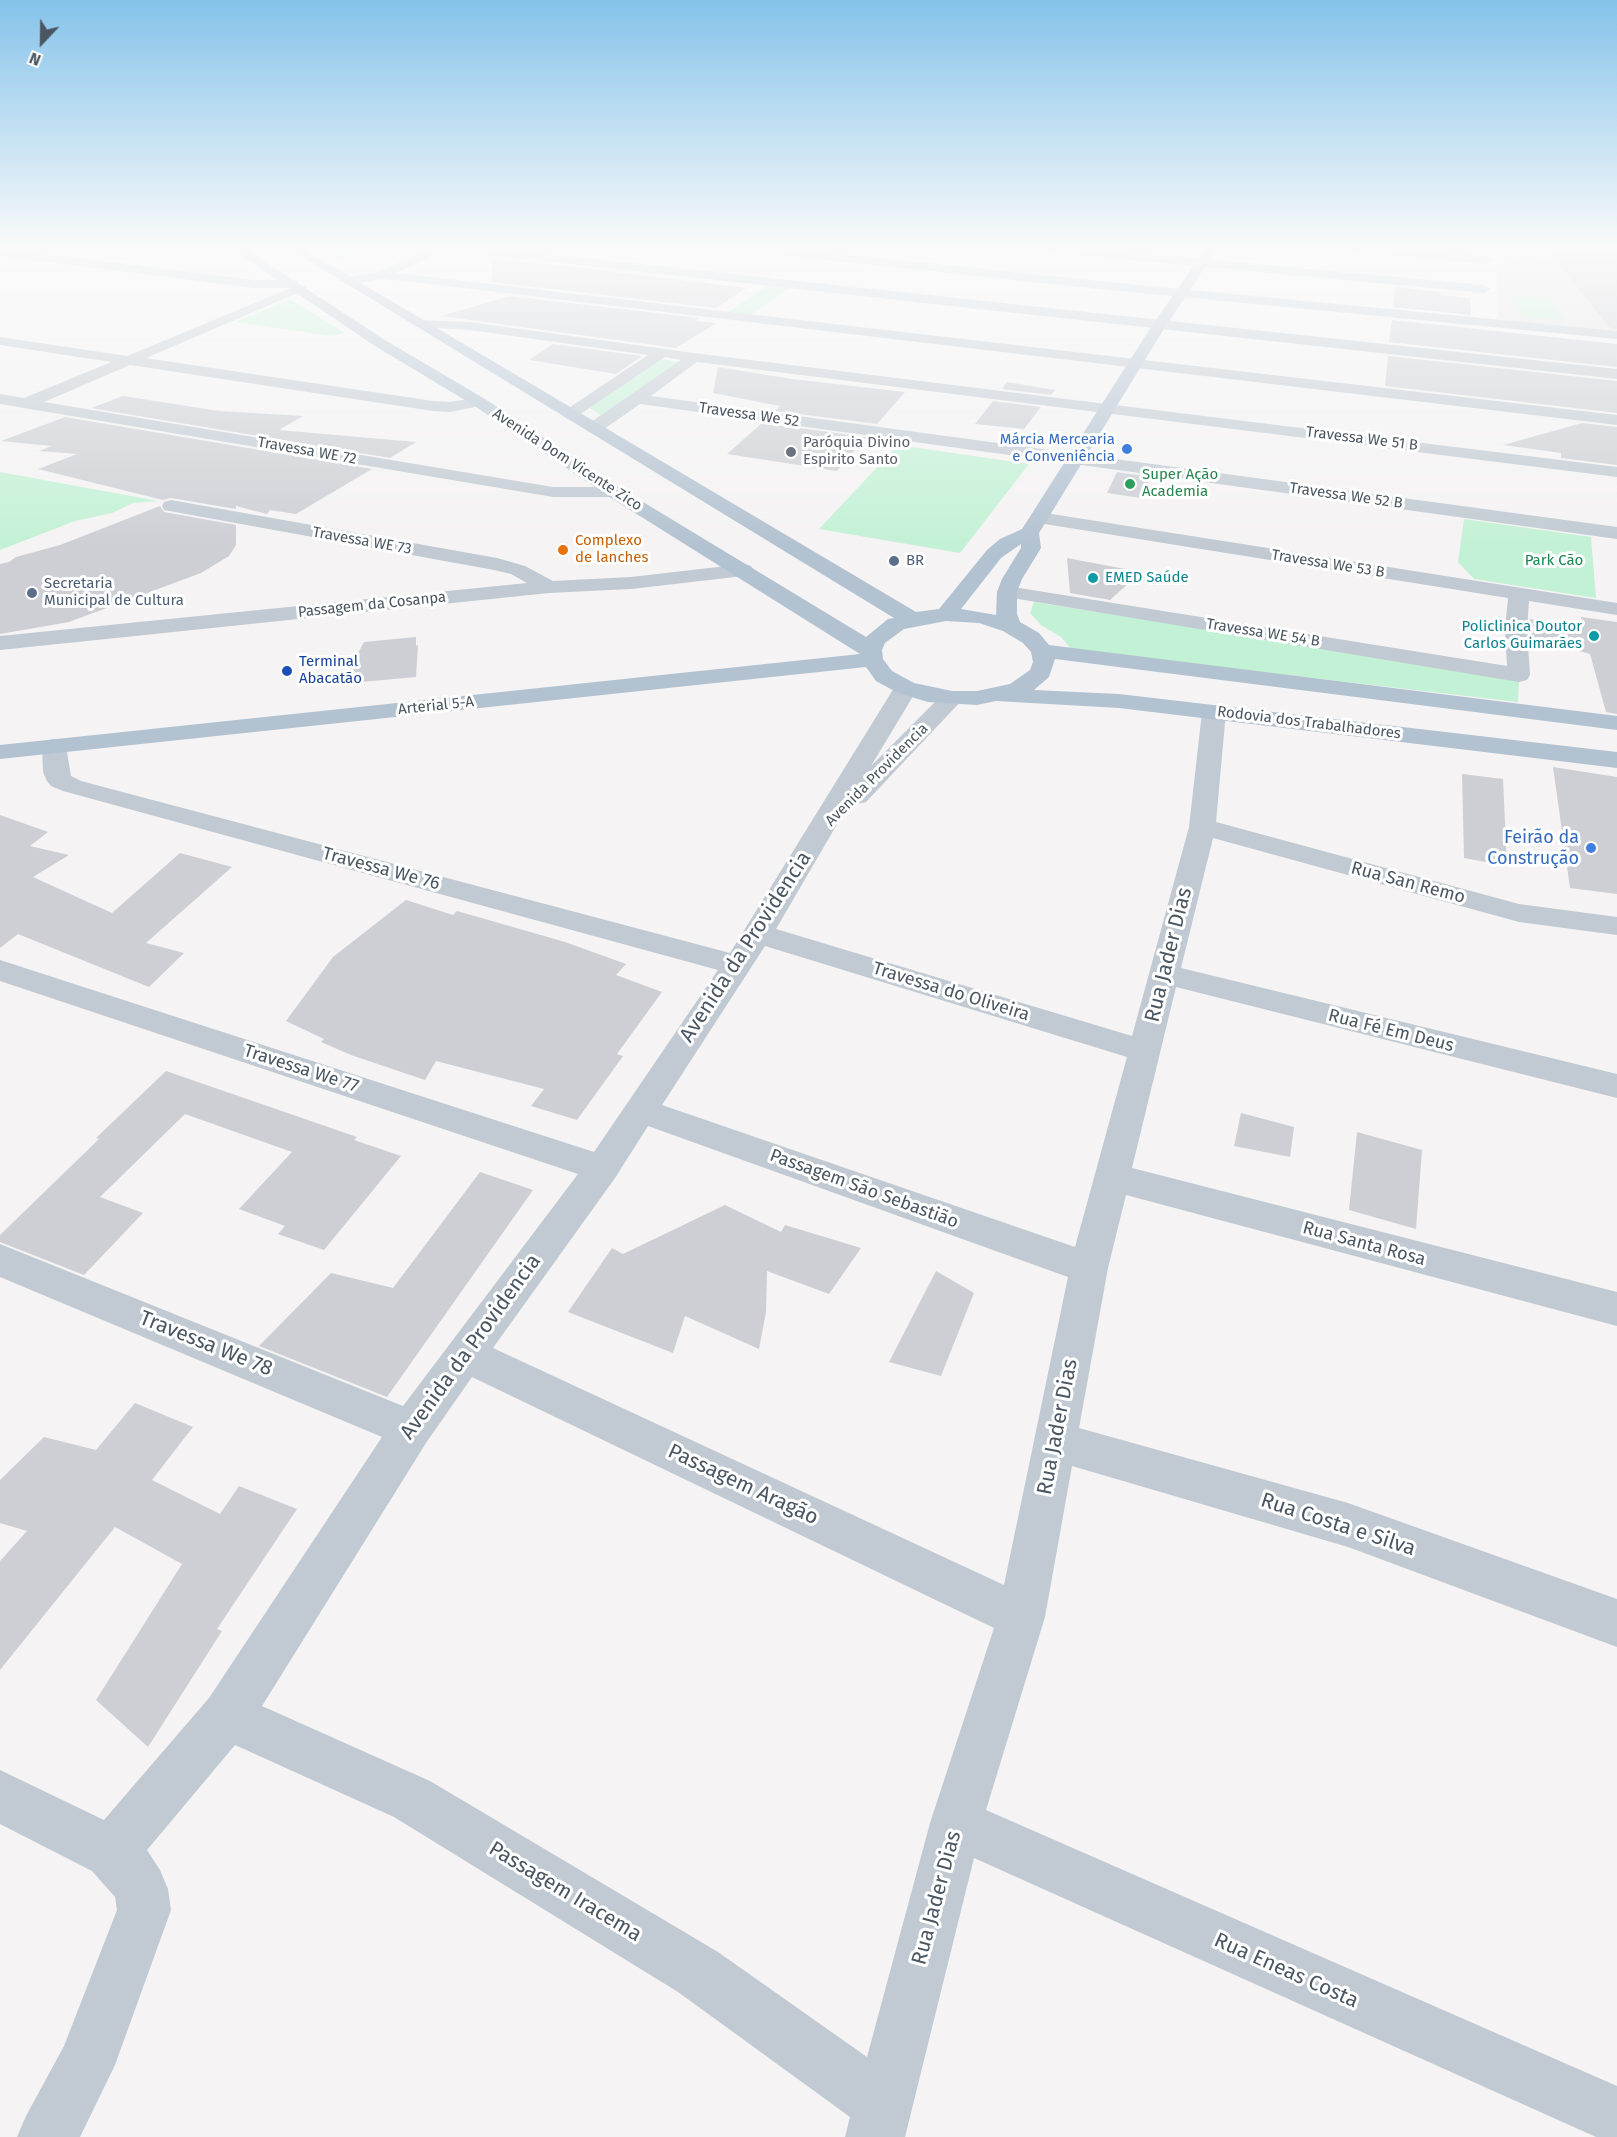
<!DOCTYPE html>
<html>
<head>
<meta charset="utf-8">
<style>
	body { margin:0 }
	#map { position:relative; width:1617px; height:2137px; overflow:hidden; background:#f5f3f3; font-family:"Fira Sans",sans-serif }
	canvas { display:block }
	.north { position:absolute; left:12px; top:12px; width:60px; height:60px; -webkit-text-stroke:4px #fff; paint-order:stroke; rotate:202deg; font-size:16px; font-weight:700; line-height:24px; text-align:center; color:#4a5661 }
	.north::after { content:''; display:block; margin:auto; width:21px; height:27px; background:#4a5661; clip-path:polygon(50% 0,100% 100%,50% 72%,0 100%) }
</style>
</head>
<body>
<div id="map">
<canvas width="1617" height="2137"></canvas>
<div class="north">N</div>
</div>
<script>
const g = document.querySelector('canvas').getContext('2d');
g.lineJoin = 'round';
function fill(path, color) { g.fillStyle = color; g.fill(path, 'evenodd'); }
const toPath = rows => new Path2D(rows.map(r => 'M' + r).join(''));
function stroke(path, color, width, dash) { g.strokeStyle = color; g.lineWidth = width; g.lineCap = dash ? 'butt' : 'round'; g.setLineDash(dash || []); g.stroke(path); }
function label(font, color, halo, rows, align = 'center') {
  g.font = font + ' "Fira Sans",sans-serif'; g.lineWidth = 6; g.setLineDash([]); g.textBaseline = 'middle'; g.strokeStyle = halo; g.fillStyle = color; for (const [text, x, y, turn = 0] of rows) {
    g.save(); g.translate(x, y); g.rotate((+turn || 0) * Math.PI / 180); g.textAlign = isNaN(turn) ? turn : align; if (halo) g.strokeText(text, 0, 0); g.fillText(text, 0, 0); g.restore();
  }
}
const education = toPath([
	[1497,256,1617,266,1617,332,1508,321,1498,318]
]);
const green = toPath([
	[317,248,372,248,342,261],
	[768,285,791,287,751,315,727,313],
	[1511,296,1549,298,1564,320,1523,317],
	[290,299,345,333,332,336,236,322],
	[661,359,685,363,602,416,588,407],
	[898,445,1029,464,960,553,819,529],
	[0,472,158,501,133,503,112,513,75,521,0,550],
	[1464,519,1591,537,1596,598,1474,579,1458,562],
	[1034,602,1519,679,1518,702,1072,650,1061,637,1041,625,1030,613]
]);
const building = toPath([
	[1546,248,1603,248,1608,253,1617,253,1617,329,1610,328],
	[493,260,558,265,746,288,716,308,491,282],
	[1395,287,1441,292,1440,295,1470,298,1471,315,1393,307],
	[510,296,699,318,695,321,717,323,676,348,441,316],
	[1392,320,1617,344,1617,367,1389,342],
	[553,344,642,356,616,374,529,360],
	[1388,356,1617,381,1617,413,1385,386],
	[718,367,792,379,905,392,877,424,775,411,780,406,713,393],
	[1007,382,1055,390,1051,395,1002,389],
	[123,396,219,411,303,416,279,430,416,442,390,458,91,408],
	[993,401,1041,407,1024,429,975,424],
	[65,417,372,469,296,514,270,510,267,514,236,506,236,509,171,498,163,500,38,469,77,454,39,451,51,446,1,441],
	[762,423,866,437,837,471,727,454],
	[1582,423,1617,427,1617,465,1561,458,1561,453,1503,445],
	[1117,472,1151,477,1141,498,1107,493],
	[160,506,164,512,236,525,236,545,229,556,201,573,69,622,0,634,0,564,9,562,16,557,60,545],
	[1067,558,1141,572,1110,600,1070,593],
	[1581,617,1617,622,1617,714,1606,712,1590,654,1530,637,1530,619,1583,624],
	[416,637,416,646,418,645,416,677,361,682,362,674,346,675,364,642],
	[1553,767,1617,777,1617,894,1570,888],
	[1462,774,1503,779,1507,866,1464,858],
	[0,815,48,832,30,846,69,855,33,877,112,913,180,853,232,867,146,943,184,953,149,987,18,934,0,948],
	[406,900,453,915,457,911,565,942,626,964,616,975,662,992,617,1054,623,1056,577,1120,531,1106,544,1089,436,1061,425,1080,351,1055,321,1042,324,1039,286,1021,333,957],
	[166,1071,357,1137,354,1140,401,1156,324,1250,278,1234,285,1226,239,1209,292,1152,185,1114,100,1197,143,1213,84,1275,0,1242,0,1235,99,1139,96,1138],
	[1241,1113,1294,1127,1290,1157,1234,1146],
	[1357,1132,1422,1150,1416,1229,1349,1210],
	[480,1172,533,1190,387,1397,259,1346,331,1273,393,1288],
	[725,1205,781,1232,785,1225,861,1248,829,1294,767,1271,766,1312,759,1349,685,1316,673,1353,568,1312,612,1248,623,1254],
	[936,1271,974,1293,941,1376,889,1362],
	[135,1403,193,1427,152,1480,220,1514,239,1486,297,1509,217,1629,222,1631,148,1747,96,1700,182,1564,115,1527,0,1670,0,1561,27,1531,0,1523,0,1480,44,1437,96,1450]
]);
const minor = toPath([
	[0,248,254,280,292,280,297,281,297,286,305,286,307,289,146,358,433,401,450,402,479,397,487,402,485,405,450,412,433,411,130,365,44,402,553,487,614,487,620,488,623,492,620,496,614,497,553,497,0,404,0,394,24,398,111,362,0,345,0,337,127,356,291,288,254,288,0,256,0,248],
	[434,248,450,248,396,273,1617,415,1617,425,404,281,381,279,349,285,343,281,344,278,377,272,434,248],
	[454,248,492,248,1617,369,1617,379,460,252,454,248],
	[744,248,783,248,1109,282,1617,331,1617,339,1109,290,750,252,744,248],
	[1039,248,1083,248,1484,285,1491,289,1484,293,1045,252,1039,248],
	[1348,248,1393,248,1486,256,1492,260,1486,264,1354,252,1348,248],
	[421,320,470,322,694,353,1617,467,1617,477,697,362,651,396,1617,527,1617,539,640,404,600,432,594,433,588,432,586,428,588,424,681,360,665,357,576,417,570,419,564,417,562,414,564,411,648,355,470,330,416,327,414,324,421,320],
	[171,500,497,558,525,566,553,581,631,577,744,564,751,566,754,570,751,574,744,576,631,589,549,593,0,650,0,636,527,583,511,574,494,570,164,510,162,506,164,502,171,500],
	[1039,512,1617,603,1617,615,1529,601,1527,629,1530,675,1527,680,1519,682,1000,596,997,592,1000,588,1007,586,1507,666,1505,629,1508,598,1032,522,1030,518,1032,514,1039,512],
	[906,681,914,683,918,688,871,766,944,693,952,691,960,693,964,698,866,802,857,804,850,802,776,929,1132,1036,1189,827,1202,712,1206,707,1214,705,1222,707,1226,712,1216,822,1519,904,1617,917,1617,935,1519,922,1213,838,1181,968,1617,1074,1617,1098,1176,987,1132,1168,1617,1292,1617,1326,1126,1195,1108,1268,1079,1428,1348,1503,1617,1599,1617,1647,1348,1547,1072,1466,1045,1617,986,1810,1617,2086,1617,2137,1596,2137,974,1858,905,2137,845,2137,850,2117,678,1992,394,1817,235,1745,147,1850,160,1870,168,1889,171,1910,115,2065,80,2137,17,2137,26,2116,64,2046,117,1910,115,1897,92,1871,0,1824,0,1770,104,1820,209,1698,382,1437,0,1277,0,1244,403,1406,578,1174,0,981,0,960,594,1152,718,970,63,791,51,786,47,781,43,772,42,746,45,741,54,739,63,741,66,746,71,776,81,781,730,953,894,688,898,683,906,681],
	[765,946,1127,1057,1075,1247,662,1105,765,946],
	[648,1126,1068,1277,1004,1585,493,1348,615,1178,648,1126],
	[472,1377,994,1628,930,1823,867,2057,718,1952,430,1781,262,1706,426,1443,472,1377]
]);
const major = toPath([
	[230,248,244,248,385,340,485,399,620,488,866,637,888,619,894,618,288,248,302,248,916,612,939,609,987,550,1000,539,1022,529,1153,324,1206,248,1218,248,1167,324,1039,533,1041,548,1022,579,1017,592,1017,614,1020,622,1039,633,1049,645,1617,716,1617,730,1055,659,1049,677,1034,690,1119,694,1617,752,1617,768,1119,708,996,701,977,705,928,702,898,693,876,681,866,667,0,759,0,745,860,654,608,496,473,405,375,346,230,248],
	[1021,544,1021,548,1002,579,997,592,996,615,961,609,1001,558,1021,544],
	[946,621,979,623,1003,631,1023,643,1031,652,1033,662,1030,670,1010,684,977,691,952,691,914,683,892,671,883,659,882,650,885,643,904,629,946,621]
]);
const markers = [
	[1127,449,6,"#3f7fe0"],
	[791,452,6,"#6b7280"],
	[1130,484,6,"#2e9e5b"],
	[563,550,6,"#e8710a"],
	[894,561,6,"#5c6f8a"],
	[1093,578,6,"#0f9aa8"],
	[32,593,6,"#5c6f8a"],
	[1594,636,6,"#0f9aa8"],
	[287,671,6,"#1a4fb4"],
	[1591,848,6,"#3f7fe0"]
];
const farStreetnames = [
	["Travessa We 52",749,415,8],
	["Travessa We 51 B",1362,439,7],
	["Travessa WE 72",307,451,10],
	["Avenida Dom Vicente Zico",567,460,33],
	["Travessa We 52 B",1346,496,8],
	["Travessa WE 73",362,541,10],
	["Travessa We 53 B",1328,564,9],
	["Passagem da Cosanpa",372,605,-6],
	["Travessa WE 54 B",1263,633,9],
	["Arterial 5-A",436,706,-6],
	["Rodovia dos Trabalhadores",1309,723,7],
	["Avenida Providencia",877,775,-45]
];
const farShopnames = [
	["Márcia Mercearia",1115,440],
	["e Conveniência",1115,457]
];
const farWorshipnames = [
	["Paróquia Divino",803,443],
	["Espirito Santo",803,460]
];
const farLeisurenames = [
	["Super Ação",1142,475],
	["Academia",1142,492]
];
const farFoodnames = [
	["Complexo",575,541],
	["de lanches",575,558]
];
const farServicenames = [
	["BR",906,561],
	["Secretaria",44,584],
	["Municipal de Cultura",44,601]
];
const farParknames = [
	["Park Cão",1554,561]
];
const farCulturenames = [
	["EMED Saúde",1105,578],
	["Policlinica Doutor",1582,627,"right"],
	["Carlos Guimarães",1582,644,"right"]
];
const farTransitnames = [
	["Terminal",299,662],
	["Abacatão",299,679]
];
const shopNames = [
	["Feirão da",1579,838],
	["Construção",1579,859]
];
const streetNames = [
	["Travessa We 76",381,869,15],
	["Rua San Remo",1408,883,15],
	["Travessa do Oliveira",951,992,17],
	["Rua Fé Em Deus",1391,1031,14],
	["Travessa We 77",301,1069,18],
	["Passagem São Sebastião",864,1189,20],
	["Rua Santa Rosa",1364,1244,15]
];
const nearStreetnames = [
	["Avenida da Providencia",746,947,-57],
	["Rua Jader Dias",1169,955,-76],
	["Travessa We 78",206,1344,22],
	["Avenida da Providencia",471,1347,-54],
	["Rua Jader Dias",1058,1427,-79],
	["Passagem Aragão",743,1485,25],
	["Rua Costa e Silva",1338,1525,18],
	["Passagem Iracema",565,1892,31],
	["Rua Jader Dias",937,1898,-75],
	["Rua Eneas Costa",1286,1971,24]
];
fill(education, '#e6e4e5');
fill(green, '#c3f1d5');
fill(building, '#cdcfd5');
fill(minor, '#c1cad2');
fill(major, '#b3c2d1');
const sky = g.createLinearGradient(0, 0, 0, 547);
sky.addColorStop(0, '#85c3ea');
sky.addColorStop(0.45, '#fafafa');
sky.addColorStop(1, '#fafafa00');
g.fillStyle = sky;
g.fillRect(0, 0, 1617, 547);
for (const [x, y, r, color] of markers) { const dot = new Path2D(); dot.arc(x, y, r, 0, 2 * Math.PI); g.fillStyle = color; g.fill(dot); stroke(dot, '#fff', 2); }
label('15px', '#4a5661', '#fff', farStreetnames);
label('15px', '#366cbe', '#fff', farShopnames, 'right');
label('15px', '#5b616d', '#fff', farWorshipnames, 'left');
label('15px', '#27864d', '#fff', farLeisurenames, 'left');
label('15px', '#c56008', '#fff', farFoodnames, 'left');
label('15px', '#4e5e75', '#fff', farServicenames, 'left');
label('15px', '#17864f', '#fff', farParknames);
label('15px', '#0d838f', '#fff', farCulturenames, 'left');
label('15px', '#164399', '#fff', farTransitnames, 'left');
label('18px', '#366cbe', '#fff', shopNames, 'right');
label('18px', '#4a5661', '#fff', streetNames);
label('21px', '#4a5661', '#fff', nearStreetnames);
</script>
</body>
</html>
